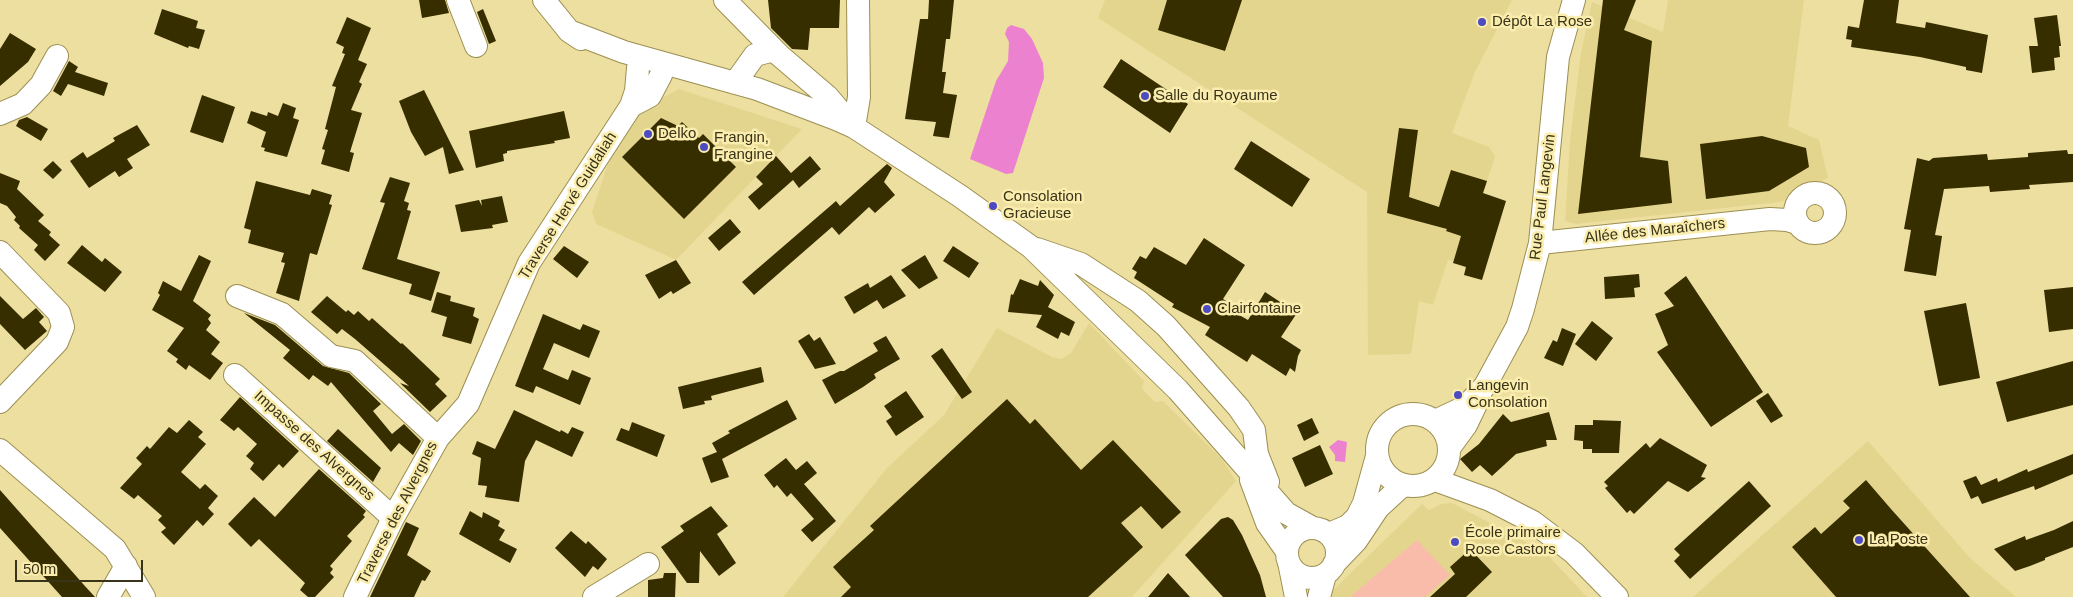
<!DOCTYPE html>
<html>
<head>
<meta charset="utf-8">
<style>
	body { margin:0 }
	#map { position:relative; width:2073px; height:597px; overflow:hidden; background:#eddfa0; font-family:Helvetica,sans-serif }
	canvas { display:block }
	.scale { position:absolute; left:15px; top:560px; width:128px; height:22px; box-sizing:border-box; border:2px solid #383319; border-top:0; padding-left:6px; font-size:15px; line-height:18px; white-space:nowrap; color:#383319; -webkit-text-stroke:4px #faedad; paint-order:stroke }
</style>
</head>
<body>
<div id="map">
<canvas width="2073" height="597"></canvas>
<div class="scale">50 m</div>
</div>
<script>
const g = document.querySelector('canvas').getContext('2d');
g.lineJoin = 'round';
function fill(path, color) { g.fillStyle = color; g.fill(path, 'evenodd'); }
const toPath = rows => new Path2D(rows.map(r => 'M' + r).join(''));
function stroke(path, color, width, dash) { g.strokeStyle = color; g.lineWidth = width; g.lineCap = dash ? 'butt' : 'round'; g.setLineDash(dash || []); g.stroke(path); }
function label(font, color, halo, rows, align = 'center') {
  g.font = font + ' Helvetica,sans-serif'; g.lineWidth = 5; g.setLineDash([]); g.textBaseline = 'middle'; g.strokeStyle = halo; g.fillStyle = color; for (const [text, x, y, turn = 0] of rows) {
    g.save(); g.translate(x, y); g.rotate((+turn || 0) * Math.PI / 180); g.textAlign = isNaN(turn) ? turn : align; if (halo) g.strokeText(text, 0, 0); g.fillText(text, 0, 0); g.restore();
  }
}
const built = toPath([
	[1105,0,1512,0,1475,72,1452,133,1489,147,1495,156,1476,217,1454,261,1448,260,1433,305,1419,301,1411,354,1368,355,1367,192,1098,18],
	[1668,0,1804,0,1788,126,1819,140,1828,178,1818,183,1803,186,1788,199,1780,202,1576,224,1565,221,1570,140,1581,53,1592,2,1663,32],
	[679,89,802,129,676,260,596,224,592,212,612,151,638,116,653,103],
	[1089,323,1144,381,1142,389,1155,402,1163,401,1222,459,1236,481,1132,597,783,597,887,468,944,415,997,328,1052,357,1062,359,1071,353],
	[1868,441,1970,558,2016,597,1693,597],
	[1452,503,1545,552,1587,597,1329,597,1332,591,1422,504,1429,510,1441,504]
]);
const green = toPath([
	[1417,540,1450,575,1425,597,1350,597]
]);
const water = toPath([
	[1011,25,1024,29,1032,39,1043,63,1044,78,1013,173,1006,174,970,159,996,81,1008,61,1009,42,1005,34,1007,28],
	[1338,440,1347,442,1345,462,1335,461,1335,455,1329,447]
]);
const building = toPath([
	[419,0,445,0,449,13,422,18],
	[768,0,840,0,839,28,810,28,808,50,792,49,771,28],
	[929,0,954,0,950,39,946,39,942,72,946,72,943,93,957,95,949,138,933,136,936,122,905,119,920,19,928,19],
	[1167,0,1242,0,1225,51,1158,30],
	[1603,0,1636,0,1624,30,1652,41,1640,157,1668,161,1672,203,1578,214],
	[1864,0,1899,0,1896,23,1925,28,1926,22,1988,35,1982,73,1966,70,1966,67,1920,57,1851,47,1852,40,1846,39,1848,26,1859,28],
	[162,9,198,21,196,28,205,30,199,49,189,46,188,48,154,34],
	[483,9,496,41,489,44,477,12],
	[2057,15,2061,46,2059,46,2060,57,2054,58,2055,70,2032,73,2029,46,2038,46,2034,18],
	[347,17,371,28,358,60,367,64,359,82,362,84,351,110,362,113,350,152,354,153,349,172,321,164,325,150,322,149,328,130,325,129,336,87,332,86,345,54,342,53,344,47,336,43],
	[10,33,36,49,28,62,0,86,0,49],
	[1121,59,1188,104,1170,133,1103,87],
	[69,61,78,67,75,72,108,83,104,96,68,84,61,96,53,91],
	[424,90,464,170,449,174,443,147,425,156,411,132,399,101],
	[202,95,235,107,223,143,190,132],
	[283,103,296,108,293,118,299,120,287,157,264,151,265,148,261,147,266,132,247,123,251,111,267,116,268,112,278,116],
	[564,111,570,138,554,141,555,143,507,151,507,153,503,154,504,161,476,168,469,131],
	[27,117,48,129,41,141,16,126,19,120],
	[661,118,678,126,682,122,699,138,703,134,736,167,684,219,622,157],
	[137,125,150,145,127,159,133,168,119,177,115,171,89,188,70,161,83,152,87,158,115,141,113,138],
	[1399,128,1418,130,1409,197,1439,207,1451,170,1487,181,1483,193,1506,201,1482,280,1464,275,1466,267,1453,263,1461,236,1446,231,1447,229,1387,213],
	[1762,136,1806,148,1809,167,1769,191,1706,199,1700,144],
	[1251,141,1310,179,1292,207,1234,169],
	[2067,150,2068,154,2073,154,2073,182,2029,185,2030,189,1990,192,1989,186,1944,189,1935,235,1942,236,1936,276,1904,271,1911,230,1904,229,1917,158,1929,161,1933,158,1987,154,1988,160,2028,157,2028,153],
	[776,156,791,173,810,156,821,169,799,188,793,180,759,210,748,197,763,184,756,177],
	[53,161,62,170,53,179,43,170],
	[887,164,892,168,884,182,895,195,875,213,869,207,839,235,832,227,754,295,742,282,836,201,840,206],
	[0,173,20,181,17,189,44,215,38,221,51,232,49,235,60,245,45,261,34,250,38,245,19,228,20,226,14,220,16,217,7,206,0,203],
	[390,177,410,183,404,201,409,203,407,210,411,211,397,259,440,272,431,301,409,294,412,284,362,269,385,203,380,202],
	[256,181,310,195,312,189,332,195,329,204,332,205,317,255,310,253,299,301,276,293,285,263,281,262,284,253,248,243,251,230,244,228],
	[502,196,508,222,492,225,493,228,461,232,455,205,479,200,482,206,481,200],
	[730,219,741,232,719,251,708,238],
	[1204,238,1245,265,1223,299,1228,302,1232,311,1248,320,1265,292,1297,313,1281,337,1301,350,1298,356,1295,372,1290,368,1286,376,1252,354,1247,362,1205,335,1210,327,1172,307,1174,304,1134,278,1137,272,1132,269,1140,256,1146,259,1154,247,1186,265],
	[82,245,102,262,105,258,122,272,105,292,67,263],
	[564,246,589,262,577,278,553,259],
	[953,246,979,263,969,278,943,261],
	[199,255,211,261,193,301,211,315,208,319,211,323,206,330,220,342,211,354,223,363,210,380,189,365,186,370,176,362,178,359,167,351,184,328,152,310,160,295,158,293,163,281,181,291],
	[925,255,938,278,919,289,901,270],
	[676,260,691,283,673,294,671,291,659,299,645,275],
	[1639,274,1640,287,1634,288,1635,297,1605,299,1604,277],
	[891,275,906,296,883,309,877,300,854,314,844,297,868,283,870,288],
	[1686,276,1763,392,1711,427,1657,352,1668,345,1655,314,1674,306,1664,293],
	[1020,279,1038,286,1040,280,1054,295,1048,307,1075,322,1069,336,1061,332,1058,339,1036,327,1042,315,1008,312,1011,294,1013,295],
	[2073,287,2073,329,2049,332,2044,290],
	[437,292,451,296,450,301,475,308,473,316,479,319,471,344,442,336,447,317,431,312],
	[0,296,23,319,36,308,44,317,39,322,47,331,25,350,0,324],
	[327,296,346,312,348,310,354,315,358,311,369,321,372,318,401,344,402,343,440,379,435,384,447,396,430,412,400,383,409,386,355,339,342,329,337,334,311,312],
	[1966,303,1980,378,1939,386,1924,311],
	[244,313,275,325,323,366,349,373,381,404,373,411,392,434,404,424,421,441,413,455,399,443,391,452,331,382,328,386,313,375,309,380,283,358,290,350],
	[543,314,580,330,583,324,600,331,589,358,554,343,543,369,568,380,572,370,591,378,580,405,536,386,533,393,515,386],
	[1592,321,1613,338,1596,361,1575,344],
	[1562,328,1576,334,1563,366,1544,358,1553,340,1557,342],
	[809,334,814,341,820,337,836,364,815,369,798,341],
	[886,336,900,359,874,374,876,378,863,387,835,404,822,380,840,371,844,371,878,351,873,343],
	[942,348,972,392,962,399,931,356],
	[2073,361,2073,405,2007,422,1996,382],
	[761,367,764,382,711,396,712,400,704,401,705,404,683,409,678,387],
	[906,391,924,417,896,436,886,421,892,417,884,406],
	[1768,393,1783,416,1771,423,1756,401],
	[240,397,299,451,283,468,279,464,263,481,250,469,254,463,246,456,257,444,238,427,234,431,220,420],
	[1007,399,1030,424,1035,419,1081,470,1113,440,1181,512,1162,529,1141,506,1121,523,1143,547,1088,597,841,597,851,587,833,567,874,530,870,526],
	[787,400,797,419,722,459,729,477,711,483,702,458,717,452,712,443,730,433,728,431],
	[514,410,560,432,561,430,568,434,572,427,584,432,572,457,536,440,525,461,519,502,485,497,487,486,478,485,481,458,472,454,477,441,495,449],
	[1549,412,1557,440,1546,440,1547,446,1516,454,1492,476,1480,465,1472,472,1460,459,1479,444,1503,414,1511,422],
	[1312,418,1319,433,1304,441,1297,425],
	[189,420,203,432,198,437,206,444,181,472,200,489,205,484,218,496,208,508,214,514,203,526,197,520,174,545,161,532,166,528,158,520,162,516,138,495,134,499,120,488,142,464,136,458,147,446,150,449,169,427,177,433],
	[1593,420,1621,421,1619,453,1592,453,1592,449,1583,449,1583,441,1574,440,1575,425,1593,425],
	[632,422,665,435,657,457,616,440,621,428,629,431],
	[338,429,381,468,373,482,327,441],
	[1660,438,1707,465,1701,477,1706,478,1688,492,1668,481,1634,514,1630,510,1627,513,1605,488,1608,486,1604,482,1646,443,1650,448],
	[1320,445,1333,474,1305,487,1292,458],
	[2073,454,2073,474,2035,490,2034,486,1982,504,1978,496,1971,499,1963,481,1976,476,1981,485,1997,478,1998,482,2027,469,2028,472],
	[786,458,796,470,807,461,817,473,804,484,836,521,812,542,801,530,814,519,791,493,787,497,777,485,774,488,764,475],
	[319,469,366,511,363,515,365,517,347,536,352,541,330,566,333,569,330,573,334,577,315,597,308,597,300,590,305,583,259,539,251,547,228,524,254,497,275,517],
	[1866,480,1891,509,1970,597,1836,597,1792,547,1815,527,1821,534,1850,508,1843,501],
	[1749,481,1771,506,1690,579,1674,561,1680,555,1674,549],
	[0,490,84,585,95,597,62,597,0,528],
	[711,506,728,526,717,534,736,563,719,576,700,551,699,583,687,583,661,547,684,531,680,526],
	[470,511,482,518,483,512,500,521,498,526,505,530,499,540,517,549,510,563,459,534],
	[1228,517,1233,520,1242,535,1260,575,1266,597,1223,597,1185,555,1221,519],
	[2073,521,2073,547,2045,558,2045,560,2030,566,2015,571,1994,549,2025,536,2026,540,2054,530],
	[406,522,419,528,407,555,431,571,425,581,422,580,414,597,370,597],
	[571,531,586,544,588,541,607,559,598,570,593,566,585,577,555,548],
	[1470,549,1492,572,1466,597,1430,597,1455,574,1450,567],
	[664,573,676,573,675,597,648,597,648,580,663,578],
	[1168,573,1190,597,1148,597]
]);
const minor = toPath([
	[458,0,476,46],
	[544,0,569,31,581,39],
	[725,0,779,55,827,96,850,123],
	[569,31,624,52,757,89,836,119,854,127,960,196,1031,247,1178,390,1286,513,1313,528],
	[735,83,755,55,774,50],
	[631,106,650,96,661,75],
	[0,114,23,104,41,85,57,56],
	[854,127,859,97,858,0],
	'1795 213a20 20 0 1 1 40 0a20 20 0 1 1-40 0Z',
	[1540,243,1770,219,1787,220,1797,223],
	[1037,249,1081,264,1138,301,1166,326,1239,408,1254,430,1257,454,1268,482],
	[0,252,59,313,63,327,57,342,0,402],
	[237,296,282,314,331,356,355,361,438,438],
	[235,375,393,518],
	'1377 450a36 36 0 1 1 72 0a36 36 0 1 1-72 0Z',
	[1435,421,1465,407,1485,386,1517,327,1523,309,1540,243,1558,57,1574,0],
	[1450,447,1466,425,1480,396],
	[0,450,115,549,144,597],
	[1251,480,1267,523,1286,550],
	[1435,480,1490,500,1533,522,1574,553,1617,597],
	'1287 553a25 25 0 1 1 50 0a25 25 0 1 1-50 0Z',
	[1329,534,1348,526,1357,517,1364,503,1377,456],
	[1334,564,1356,541,1378,508,1403,485],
	[1290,567,1296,597],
	[108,597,126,566],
	[355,597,393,518,438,438,468,404,529,263,631,106,636,91,638,68],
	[594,597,648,564],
	[1319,597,1325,575]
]);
const markers = [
	[1482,22,5,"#4d4bc2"],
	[1145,96,5,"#4d4bc2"],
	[648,134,5,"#4d4bc2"],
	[704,147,5,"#4d4bc2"],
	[993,206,5,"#4d4bc2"],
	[1207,309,5,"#4d4bc2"],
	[1458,395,5,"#4d4bc2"],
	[1859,540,5,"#4d4bc2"],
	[1455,542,5,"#4d4bc2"]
];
const poiNames = [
	["Dépôt La Rose",1492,22],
	["Salle du Royaume",1155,96],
	["Delko",658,134],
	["Frangin,",714,138],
	["Frangine",714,155],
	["Consolation",1003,197],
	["Gracieuse",1003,214],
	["Clairfontaine",1217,309],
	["Langevin",1468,386],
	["Consolation",1468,403],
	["École primaire",1465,533],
	["Rose Castors",1465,550],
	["La Poste",1869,540]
];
const streetNames = [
	["Rue Paul Langevin",1543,197,-83],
	["Traverse Hervé Guidaliah",568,206,-58],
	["Allée des Maraîchers",1655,231,-6],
	["Impasse des Alvergnes",314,446,42],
	["Traverse des Alvergnes",398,513,-63]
];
fill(built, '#e4d58e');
fill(green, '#f9bcaa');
fill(water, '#ec81d0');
fill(building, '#372e00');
stroke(minor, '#9c8f52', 24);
stroke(minor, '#fff', 22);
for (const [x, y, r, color] of markers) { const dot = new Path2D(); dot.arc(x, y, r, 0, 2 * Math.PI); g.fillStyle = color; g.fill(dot); stroke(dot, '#faedad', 2); }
label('15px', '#383319', '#faedad', poiNames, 'left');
label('15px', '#383319', '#faedad', streetNames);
</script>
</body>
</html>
